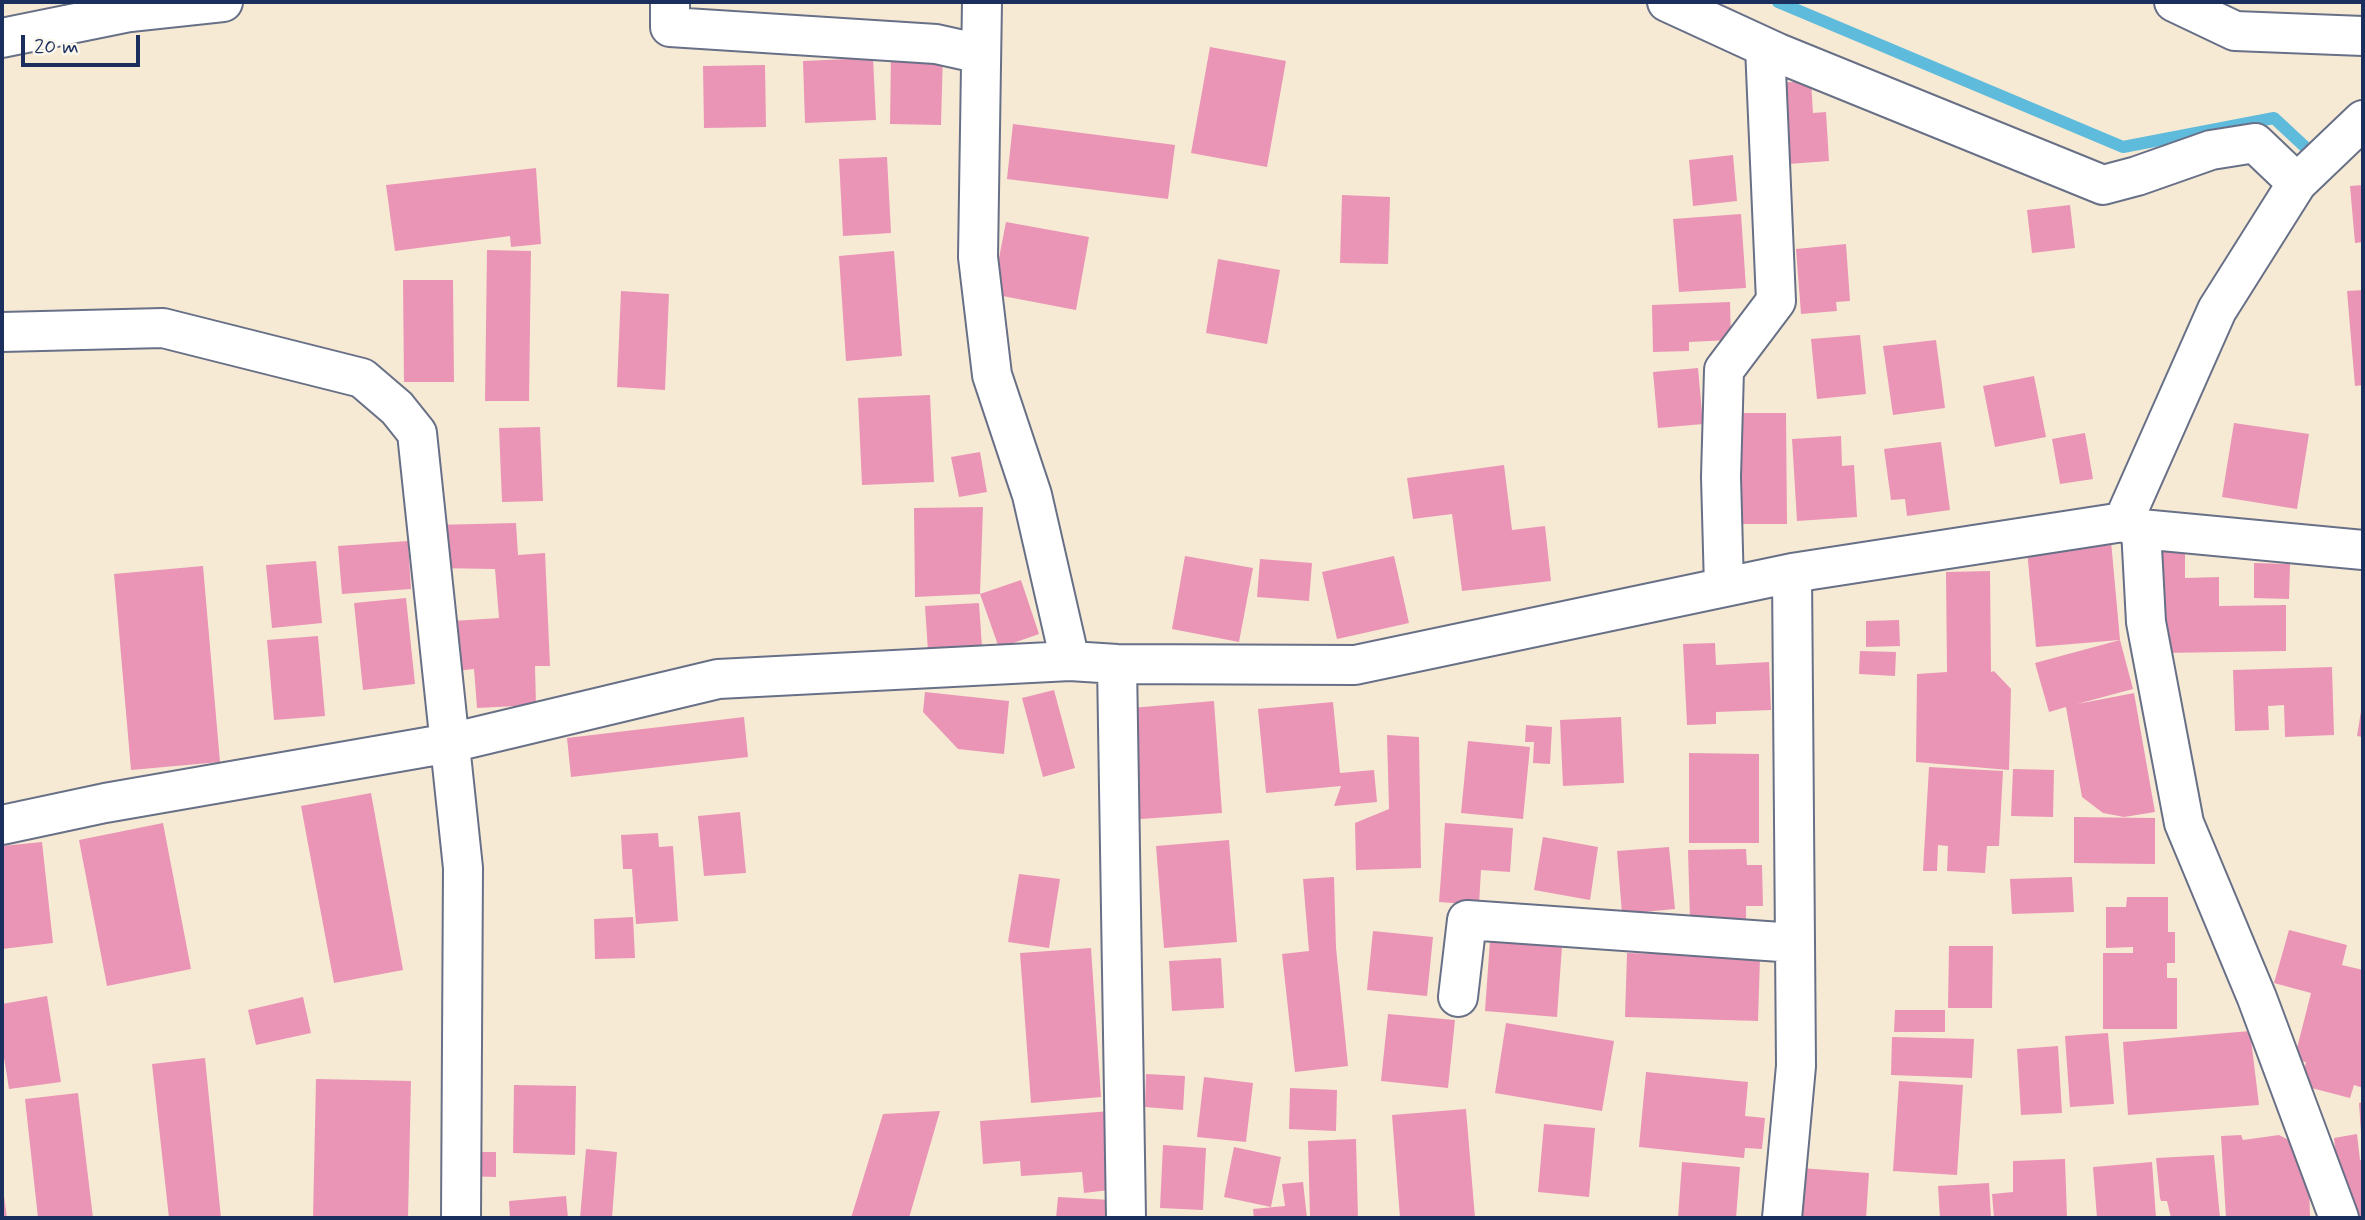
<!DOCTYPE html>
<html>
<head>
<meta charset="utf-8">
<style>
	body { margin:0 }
	#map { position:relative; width:2365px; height:1220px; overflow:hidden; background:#f6ead4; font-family:Mynerve,sans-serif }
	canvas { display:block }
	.frame { position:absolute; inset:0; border:4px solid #1b2f5e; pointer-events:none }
	.scale { position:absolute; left:21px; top:35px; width:119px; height:32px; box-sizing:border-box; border:4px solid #1b2f5e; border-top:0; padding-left:9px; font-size:21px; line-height:24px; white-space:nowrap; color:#1b2f5e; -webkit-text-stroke:5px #fbf7ec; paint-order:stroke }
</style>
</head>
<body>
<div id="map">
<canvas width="2365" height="1220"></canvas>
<div class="frame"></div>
<div class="scale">20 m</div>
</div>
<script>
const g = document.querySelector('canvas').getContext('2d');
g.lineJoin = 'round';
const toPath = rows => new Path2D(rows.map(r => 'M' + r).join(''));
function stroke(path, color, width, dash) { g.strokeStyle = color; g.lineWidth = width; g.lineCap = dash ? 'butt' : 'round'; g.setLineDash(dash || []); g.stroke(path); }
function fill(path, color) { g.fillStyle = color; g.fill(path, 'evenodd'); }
const stream = toPath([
	[1778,2,2123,147,2274,118,2318,159]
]);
const building = toPath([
	[1210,47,1286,61,1267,167,1191,153],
	[891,51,943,52,941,125,890,124],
	[873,58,876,120,805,123,803,61],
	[765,65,766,127,704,128,703,66],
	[1811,81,1813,113,1826,112,1829,161,1788,164,1774,83],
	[1013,124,1175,145,1168,199,1007,179],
	[1733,155,1737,201,1693,206,1689,160],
	[887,157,891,233,843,236,839,159],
	[536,168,541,244,511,247,510,236,395,251,386,185],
	[2363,185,2363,242,2355,243,2350,186],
	[1342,195,1390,197,1388,264,1340,263],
	[2070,205,2075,248,2032,253,2027,210],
	[1741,214,1746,288,1679,292,1673,219],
	[1006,222,1089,237,1076,310,992,294],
	[1846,244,1850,301,1836,302,1837,311,1801,314,1796,249],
	[487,250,531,251,529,401,485,401],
	[894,251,902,356,846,361,839,256],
	[1218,259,1280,270,1267,344,1206,333],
	[403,280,453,280,454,382,404,382],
	[2363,290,2363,385,2355,386,2347,291],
	[621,291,669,294,665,390,617,387],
	[1730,302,1731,340,1689,342,1689,351,1653,352,1652,305],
	[1860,335,1866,394,1817,399,1811,339],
	[1936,340,1945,408,1893,415,1883,346],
	[1698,368,1703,424,1658,428,1653,372],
	[2034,376,2046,437,1995,447,1983,386],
	[930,395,934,482,862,485,858,398],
	[1735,413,1786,413,1787,524,1735,524],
	[2234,423,2309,434,2297,509,2222,497],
	[540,427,543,501,502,502,499,428],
	[2085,433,2093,479,2060,484,2052,439],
	[1841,436,1842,466,1854,465,1857,517,1797,521,1792,439],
	[1941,442,1950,510,1907,516,1905,499,1891,500,1884,449],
	[980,452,987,492,959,497,951,457],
	[1504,465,1512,530,1545,526,1551,581,1462,591,1452,514,1413,519,1407,478],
	[983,507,980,594,915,597,914,508],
	[516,523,518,555,545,553,550,666,535,666,536,705,477,708,474,669,455,671,453,621,499,618,495,569,436,568,433,525],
	[408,541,411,589,342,594,338,546],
	[2111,541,2120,640,2036,647,2027,550],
	[2152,541,2185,542,2185,578,2219,577,2219,606,2286,605,2286,651,2163,653],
	[1185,556,1253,568,1239,642,1172,629],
	[1394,556,1409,623,1337,639,1322,572],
	[1260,559,1312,563,1309,601,1257,597],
	[316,561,322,623,272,628,266,565],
	[2254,563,2290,564,2289,599,2254,598],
	[203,566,220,762,131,770,114,574],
	[1990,571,1991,672,1994,671,2011,689,2009,770,1916,762,1917,674,1947,672,1946,572],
	[1021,580,1039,634,999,648,980,594],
	[406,598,415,684,363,690,354,603],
	[979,603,982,647,928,651,925,606],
	[1899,620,1900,646,1866,647,1866,621],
	[318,636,325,716,274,720,267,640],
	[2120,640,2133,689,2077,704,2134,693,2155,812,2124,817,2103,813,2082,797,2066,707,2049,712,2035,663],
	[1715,643,1716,665,1769,662,1771,710,1716,712,1716,724,1687,725,1683,644],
	[1860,651,1896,652,1895,676,1859,674],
	[2332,667,2334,735,2285,737,2284,705,2268,706,2269,730,2235,731,2233,670],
	[1054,690,1075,768,1043,777,1022,698],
	[925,692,1009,701,1004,754,958,749,923,712],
	[1214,701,1222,813,1128,820,1119,709],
	[1333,702,1340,773,1374,770,1377,802,1334,806,1341,786,1266,793,1258,709],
	[2362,705,2363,705,2363,737,2357,736],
	[744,717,748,757,571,777,567,738],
	[1621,717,1624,783,1563,786,1560,720],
	[1526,725,1552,727,1550,764,1533,763,1534,742,1525,742],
	[1387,735,1419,737,1421,868,1356,870,1355,823,1389,809],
	[1468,741,1530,747,1523,819,1461,813],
	[1689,753,1759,754,1759,843,1689,843],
	[1929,767,2003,771,1999,846,1987,846,1985,873,1947,871,1948,846,1938,845,1937,871,1923,871],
	[2013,769,2054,770,2053,817,2011,816],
	[371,793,403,970,334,983,301,806],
	[740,812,746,873,704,876,698,816],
	[2074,817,2155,818,2155,864,2074,863],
	[163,823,191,969,107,986,79,840],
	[1445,823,1513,828,1510,872,1481,870,1479,905,1439,902],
	[658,833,659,847,673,846,678,921,636,924,632,869,623,869,621,835],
	[1543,837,1598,847,1590,900,1534,890],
	[1229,840,1237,942,1164,948,1156,846],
	[42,842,53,943,2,949,2,846],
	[1669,847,1675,909,1622,914,1617,851],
	[1746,849,1747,865,1762,865,1763,906,1746,906,1746,919,1690,920,1688,850],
	[1019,874,1060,879,1049,948,1008,942],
	[1334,877,1336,948,1348,1066,1295,1072,1282,954,1309,951,1303,879],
	[2072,877,2074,912,2012,914,2010,879],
	[2127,897,2168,897,2168,932,2175,932,2175,963,2167,963,2167,978,2177,978,2177,1029,2103,1029,2103,953,2133,953,2133,947,2106,948,2106,907,2126,907],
	[633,917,635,958,595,959,594,919],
	[2289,930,2347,945,2342,965,2363,970,2363,1088,2354,1085,2350,1098,2300,1085,2306,1062,2294,1060,2311,993,2274,983],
	[1373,931,1433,937,1427,996,1367,990],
	[1490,940,1562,946,1557,1017,1485,1011],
	[1949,946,1993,946,1992,1008,1948,1008],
	[1091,948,1101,1097,1031,1103,1020,953],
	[1627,953,1760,957,1758,1021,1625,1017],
	[1221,958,1224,1008,1172,1011,1169,961],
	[47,996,61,1082,9,1089,2,1045,2,1004],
	[303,997,311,1033,256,1045,248,1010],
	[1895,1010,1945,1010,1945,1032,1894,1032],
	[1388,1014,1455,1020,1448,1088,1381,1081],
	[1506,1023,1614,1041,1602,1111,1495,1093],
	[2250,1031,2259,1105,2128,1115,2123,1042],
	[2108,1033,2114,1104,2070,1107,2065,1036],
	[1892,1037,1974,1039,1972,1078,1891,1075],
	[2058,1046,2062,1113,2021,1115,2017,1049],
	[205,1058,221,1218,169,1218,152,1064],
	[1646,1072,1748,1082,1745,1116,1765,1118,1762,1149,1745,1148,1744,1158,1639,1147],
	[1146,1074,1185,1076,1183,1110,1145,1107],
	[1204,1077,1253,1083,1246,1142,1197,1137],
	[316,1079,411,1081,408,1218,313,1218],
	[1899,1081,1963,1085,1957,1175,1893,1171],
	[514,1085,576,1086,575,1155,513,1153],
	[1290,1088,1337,1090,1336,1131,1289,1129],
	[78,1093,93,1218,38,1218,25,1099],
	[2363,1102,2363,1133,2361,1133,2359,1103],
	[1466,1109,1475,1218,1400,1218,1392,1115],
	[940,1111,909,1218,851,1218,883,1114],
	[1111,1111,1118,1189,1084,1193,1082,1172,1021,1176,1020,1161,983,1164,980,1121],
	[1544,1124,1595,1128,1589,1197,1538,1192],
	[2357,1134,2360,1160,2363,1160,2363,1218,2343,1218,2334,1138],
	[2241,1135,2243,1140,2279,1135,2293,1142,2304,1164,2304,1180,2309,1182,2310,1216,2226,1218,2221,1136],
	[1356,1139,1358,1218,1310,1218,1308,1141],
	[1163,1145,1206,1148,1203,1210,1160,1208],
	[1234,1147,1281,1157,1271,1207,1224,1197],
	[586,1149,617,1152,612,1218,580,1218],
	[464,1152,496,1152,496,1177,464,1176],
	[2214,1155,2220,1218,2171,1218,2167,1201,2161,1201,2160,1198,2156,1158],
	[2065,1159,2067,1218,1994,1218,1992,1194,2013,1192,2013,1161],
	[1682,1162,1740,1167,1736,1218,1678,1218],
	[2152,1162,2156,1218,2097,1218,2093,1167],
	[1800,1168,1869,1173,1866,1218,1796,1218],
	[1303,1182,1307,1218,1254,1218,1253,1209,1285,1206,1282,1184],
	[1989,1183,1991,1218,1940,1218,1938,1186],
	[2,1189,3,1189,7,1218,2,1218],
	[566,1196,568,1218,510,1218,509,1201],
	[1058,1197,1111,1200,1110,1218,1056,1218]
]);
const minor = toPath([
	[670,2,670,27,936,44,981,54],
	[982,2,978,257,992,375,1032,495,1070,661],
	[1667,2,1778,53,2103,185,2137,176,2211,150,2255,143,2297,183],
	[2174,2,2235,31,2363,36],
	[2,38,130,12,223,2],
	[2,332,163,328,362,378,397,408,417,433,463,868,461,1218],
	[2123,522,2217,310,2297,183,2363,120],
	[2141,529,2146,622,2184,823,2257,998,2339,1218],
	[1724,587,1721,477,1724,370,1776,301,1765,47],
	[1117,664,1126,1218],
	[2,825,105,803,450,743,718,679,1070,661,1117,664,1355,665,1792,573,2123,522,2141,529,2363,550],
	[1458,997,1467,920,1795,943],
	[1782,1218,1796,1066,1792,573]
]);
stroke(stream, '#5ebbdc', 12);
fill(building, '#ea95b6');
stroke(minor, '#687087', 42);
stroke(minor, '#fff', 38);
</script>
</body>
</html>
